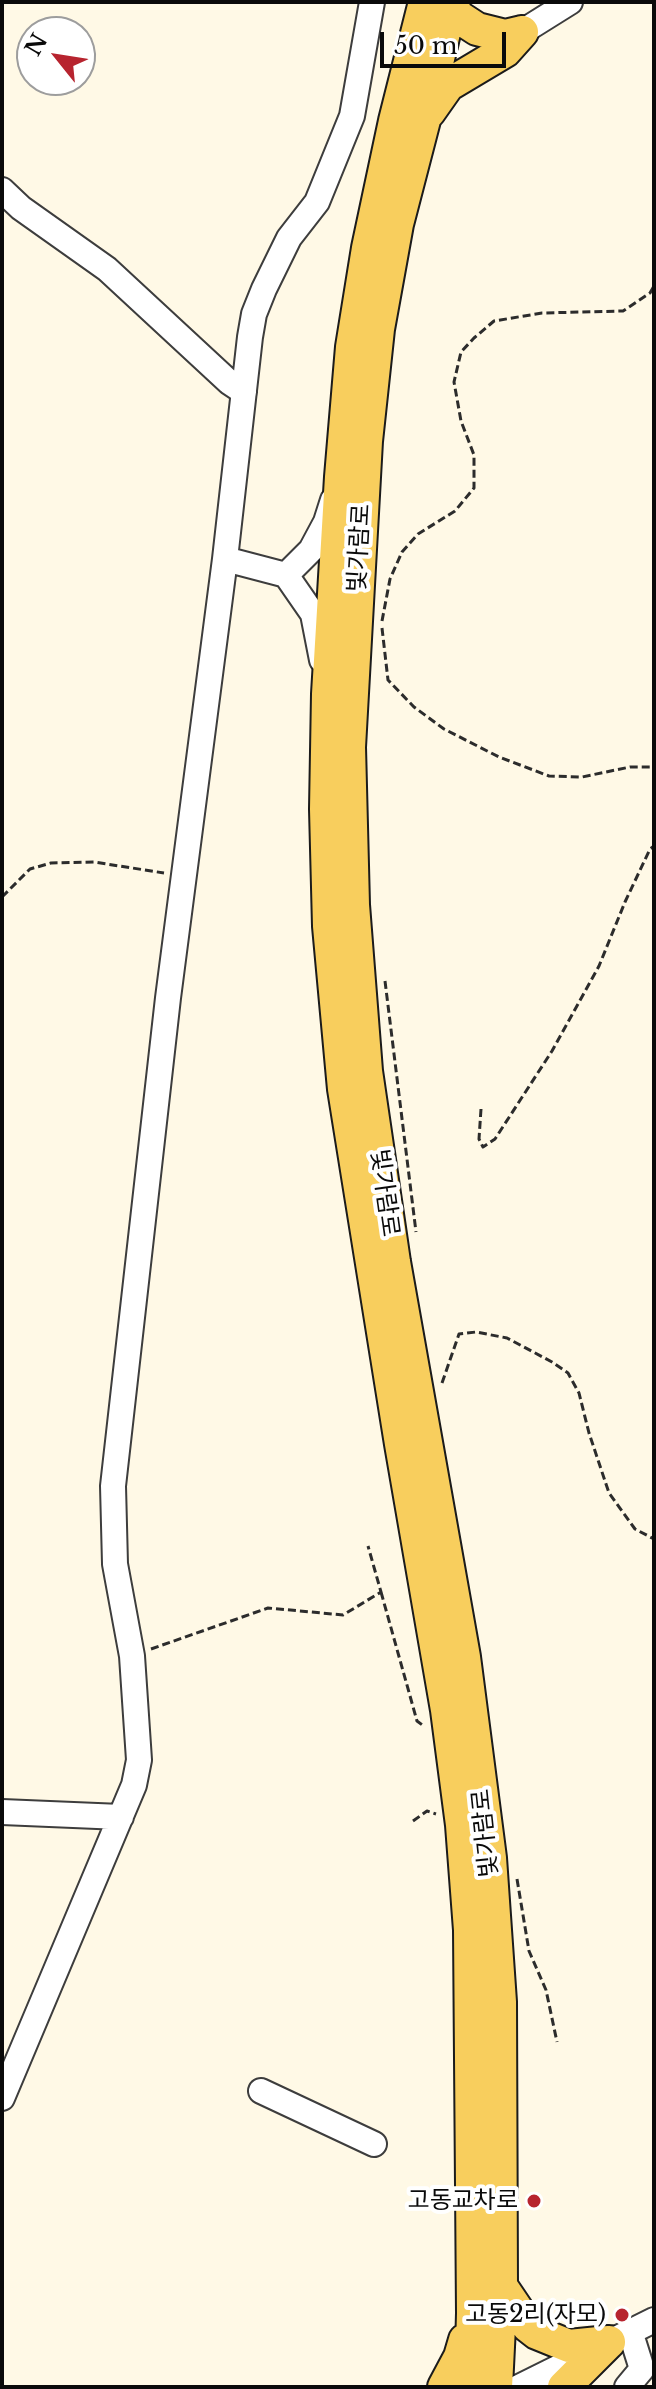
<!DOCTYPE html>
<html>
<head>
<meta charset="utf-8">
<style>
	body { margin:0 }
	#map { position:relative; width:656px; height:2389px; overflow:hidden; background:#fff9e6; font-family:"Libre Baskerville",serif }
	canvas { display:block }
	.frame { position:absolute; inset:0; border:4px solid #0a0a0a; pointer-events:none }
	.north { position:absolute; left:16px; top:16px; width:80px; height:80px; box-sizing:border-box; background:#fff; border:2px solid #9d9d9d; border-radius:50%; rotate:300deg; font-size:22px; font-weight:700; line-height:32px; text-align:center; color:#0a0a0a }
	.north::after { content:''; display:block; margin:auto; width:28px; height:36px; background:#b7242f; clip-path:polygon(50% 0,100% 100%,50% 72%,0 100%) }
	.scale { position:absolute; left:380px; top:32px; width:126px; height:36px; box-sizing:border-box; border:4px solid #0a0a0a; border-top:0; padding-left:10px; font-size:24px; line-height:28px; white-space:nowrap; color:#0a0a0a; -webkit-text-stroke:6px #fff; paint-order:stroke }
</style>
</head>
<body>
<div id="map">
<canvas width="656" height="2389"></canvas>
<div class="frame"></div>
<div class="north">N</div>
<div class="scale">50 m</div>
</div>
<script>
const g = document.querySelector('canvas').getContext('2d');
g.lineJoin = 'round';
const toPath = rows => new Path2D(rows.map(r => 'M' + r).join(''));
function stroke(path, color, width, dash) { g.strokeStyle = color; g.lineWidth = width; g.lineCap = dash ? 'butt' : 'round'; g.setLineDash(dash || []); g.stroke(path); }
function label(font, color, halo, rows, align = 'center') {
  g.font = font + ' "Libre Baskerville","Noto Sans KR",serif'; g.lineWidth = 8; g.setLineDash([]); g.textBaseline = 'middle'; g.strokeStyle = halo; g.fillStyle = color; for (const [text, x, y, turn = 0] of rows) {
    g.save(); g.translate(x, y); g.rotate((+turn || 0) * Math.PI / 180); g.textAlign = isNaN(turn) ? turn : align; if (halo) g.strokeText(text, 0, 0); g.fillText(text, 0, 0); g.restore();
  }
}
const path = toPath([
	[382,621,390,579,402,552,418,534,455,511,474,488,474,455,461,421,454,382,461,352,474,338,494,321,542,313,623,311,650,293,654,286],
	[382,628,388,680,414,707,444,729,499,757,549,776,582,777,630,767,654,767],
	[2,897,30,869,51,863,94,862,164,873],
	[385,981,416,1232],
	[481,1109,479,1139,483,1147,495,1139,552,1051,599,966,625,902,650,849,654,846],
	[442,1383,459,1334,476,1332,507,1338,552,1362,568,1373,579,1393,589,1433,609,1493,635,1529,654,1539],
	[381,1592,417,1721,425,1727],
	[151,1649,268,1608,343,1615,381,1592,368,1546],
	[413,1821,427,1811,436,1814],
	[517,1879,529,1951,546,1990,557,2042]
]);
const minor = toPath([
	[522,32,570,2],
	[2,190,21,208,107,269,229,382,244,392],
	[225,559,286,575,313,614,322,660],
	[286,575,311,550,326,522,333,500],
	[2,1812,121,1817],
	[261,2091,374,2144],
	[2,2098,134,1785,139,1760,132,1656,115,1564,113,1486,168,998,225,559,250,337,254,314,264,289,289,238,317,202,352,116,372,2],
	[519,2387,654,2320],
	[627,2387,642,2369,630,2331]
]);
const major = toPath([
	[425,2,395,121,368,248,352,347,341,477,328,694,326,809,329,926,344,1089,401,1444,447,1710,462,1825,470,1930,473,2313,471,2387],
	[451,2,424,120,397,224,378,329,366,441,349,747,353,905,366,1071,394,1262,464,1657,490,1858,500,2002,501,2286,496,2387],
	[451,2,457,16,477,29,505,36,522,32],
	[429,112,448,85,505,51,522,32],
	[501,2286,528,2326,537,2333,569,2346,609,2342],
	[444,2387,460,2357,465,2340],
	[564,2387,609,2342]
]);
const markers = [
	[534,2201,8,"#b7242f"],
	[622,2315,8,"#b7242f"]
];
const streetNames = [
	["빛가람로",360,548,-87],
	["빛가람로",384,1193,82],
	["빛가람로",486,1833,-96]
];
const poiNames = [
	["고동교차로",518,2201],
	["고동2리(자모)",606,2315]
];
stroke(minor, '#3d3d3d', 28);
stroke(major, '#1b1b1b', 36);
stroke(path, '#2c2c2c', 3, [8, 4]);
stroke(minor, '#fff', 24);
stroke(major, '#f8ce5d', 32);
for (const [x, y, r, color] of markers) { const dot = new Path2D(); dot.arc(x, y, r, 0, 2 * Math.PI); g.fillStyle = color; g.fill(dot); stroke(dot, '#fff', 3); }
label('24px', '#0a0a0a', '#fff', streetNames);
label('24px', '#0a0a0a', '#fff', poiNames, 'right');
</script>
</body>
</html>
